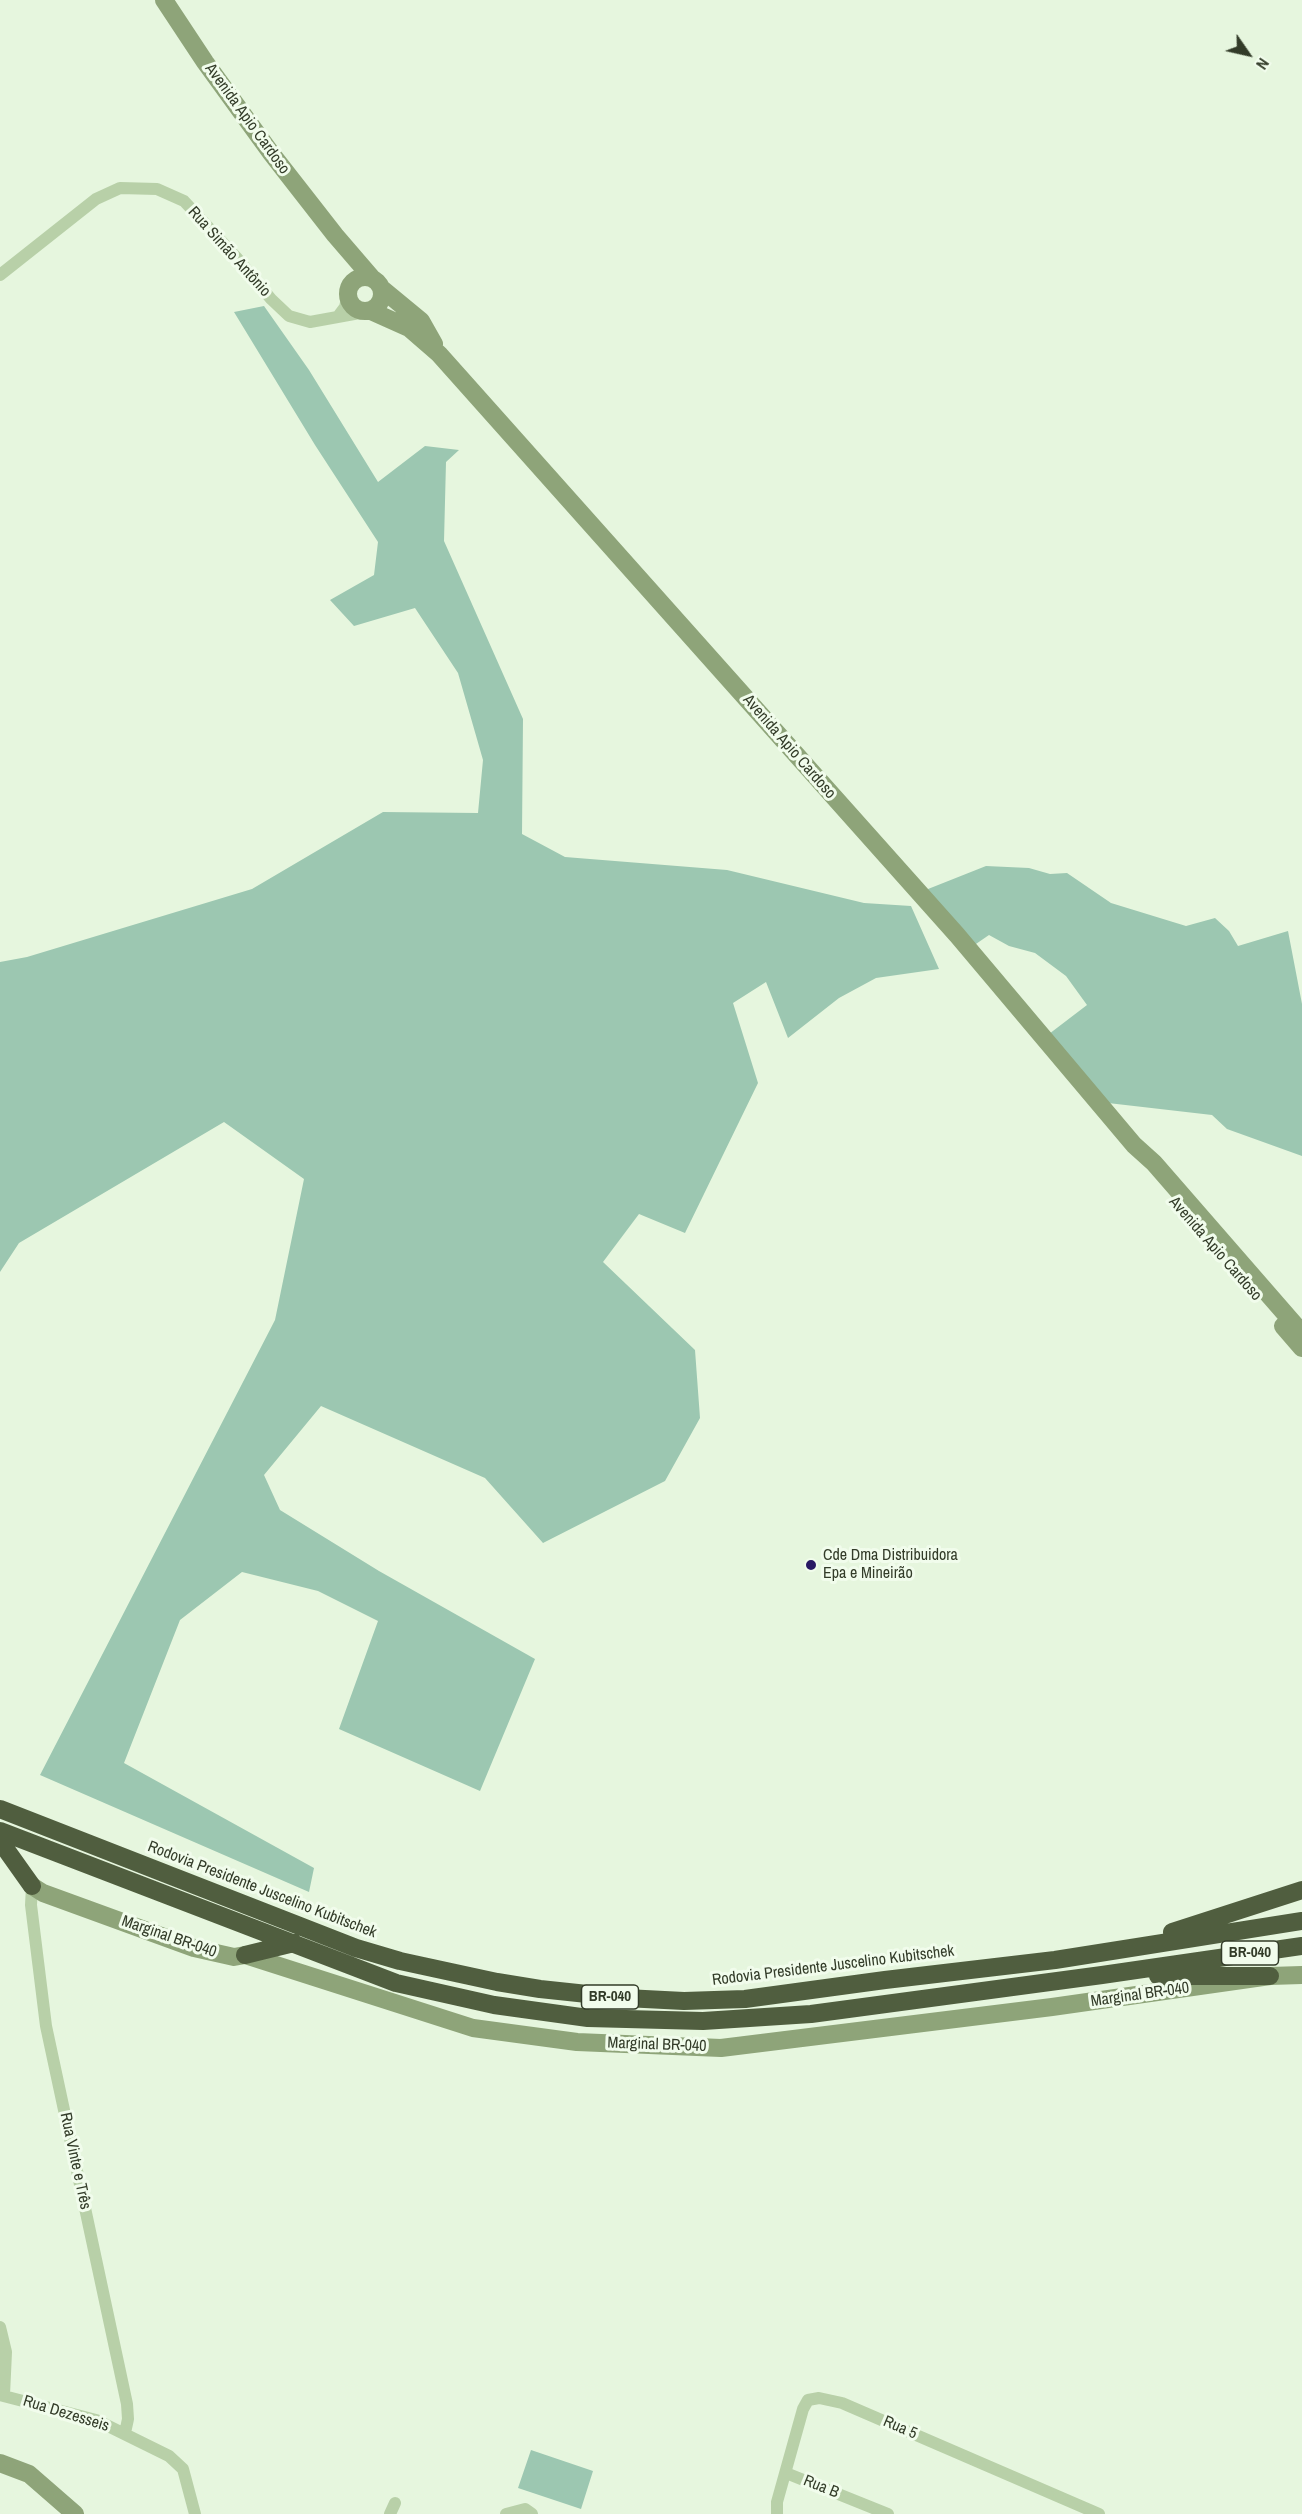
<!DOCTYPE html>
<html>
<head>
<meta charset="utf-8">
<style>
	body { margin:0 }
	#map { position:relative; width:1302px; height:2514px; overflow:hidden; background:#e6f6de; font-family:"Archivo Narrow",sans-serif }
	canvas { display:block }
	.north { position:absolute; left:1218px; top:24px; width:60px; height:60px; -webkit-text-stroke:4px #f1fcec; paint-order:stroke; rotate:124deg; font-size:16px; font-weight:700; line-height:24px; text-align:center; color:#333c29 }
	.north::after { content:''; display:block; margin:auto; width:21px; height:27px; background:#333c29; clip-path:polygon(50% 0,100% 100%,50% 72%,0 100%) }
</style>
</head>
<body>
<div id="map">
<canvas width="1302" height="2514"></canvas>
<div class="north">N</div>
</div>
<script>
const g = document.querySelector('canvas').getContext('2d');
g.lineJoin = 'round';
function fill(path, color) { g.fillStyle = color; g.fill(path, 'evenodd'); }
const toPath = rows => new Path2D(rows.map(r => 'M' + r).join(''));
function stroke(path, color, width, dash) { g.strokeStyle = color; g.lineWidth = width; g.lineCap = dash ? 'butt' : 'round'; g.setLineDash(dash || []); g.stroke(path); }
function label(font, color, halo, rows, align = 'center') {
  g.font = font + ' "Archivo Narrow",sans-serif'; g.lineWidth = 6; g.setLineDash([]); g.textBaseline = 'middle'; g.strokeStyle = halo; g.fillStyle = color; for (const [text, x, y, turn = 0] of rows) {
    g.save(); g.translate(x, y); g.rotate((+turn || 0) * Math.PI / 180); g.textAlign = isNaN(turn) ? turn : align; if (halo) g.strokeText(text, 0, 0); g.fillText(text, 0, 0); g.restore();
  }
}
const green = toPath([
	[264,306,309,370,378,482,425,446,459,450,446,462,444,541,523,719,522,834,565,857,727,870,864,903,911,906,939,969,876,978,839,998,788,1038,766,982,733,1003,758,1083,685,1233,639,1214,603,1262,695,1350,700,1418,665,1481,543,1543,485,1478,321,1406,264,1475,280,1510,379,1571,535,1659,480,1791,339,1729,378,1621,318,1591,242,1572,180,1620,124,1763,314,1868,309,1892,40,1775,275,1320,304,1179,224,1122,19,1243,0,1272,0,962,27,957,252,889,383,812,478,813,483,760,458,673,415,608,354,626,330,600,374,575,378,542,315,445,234,312],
	[986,866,1029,868,1050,874,1067,873,1111,903,1186,926,1215,918,1229,931,1238,946,1288,931,1302,1004,1302,1156,1227,1129,1212,1115,1108,1103,1049,1034,1087,1005,1066,976,1035,953,1009,946,989,935,973,946,923,891],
	[531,2450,593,2471,581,2509,518,2488]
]);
const street = toPath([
	[0,275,96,199,120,188,157,189,184,201,237,258,271,299,289,316,310,322,365,312],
	[339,315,345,307,348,294],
	[32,1886,31,1905,46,2026,127,2404,128,2419,125,2433],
	[0,2327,6,2352,4,2395],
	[0,2395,96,2420,169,2456,183,2469,195,2514],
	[786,2473,888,2514],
	[390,2514,395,2503],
	[506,2514,525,2509,532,2514],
	[777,2514,777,2502,803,2409,808,2400,819,2398,842,2403,1099,2514]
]);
const secondary = toPath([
	[164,0,205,62,271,153,335,235,372,278],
	'348 294a17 17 0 1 1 34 0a17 17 0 1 1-34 0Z',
	[381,288,421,321,434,344],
	[371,311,409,328,439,354,957,935,1134,1145,1154,1163,1302,1333],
	[1283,1326,1302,1348],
	[32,1886,43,1893,194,1948,234,1957,245,1955,473,2028,577,2042,721,2048,1052,2007,1270,1976,1302,1975],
	[0,2463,29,2474,75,2514]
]);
const highway = toPath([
	[0,1809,356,1948,400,1961,497,1982,540,1989,625,1998,684,2001,745,1999,885,1980,1055,1960,1302,1921],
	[0,1831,396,1983,494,2005,588,2018,703,2021,811,2014,1102,1975,1302,1946],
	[0,1841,32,1886],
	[1172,1932,1302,1890],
	[245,1955,294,1943],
	[1158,1976,1270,1976]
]);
const markers = [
	[811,1565,6,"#281963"]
];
const shields = [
	[1250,1953,57],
	[610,1997,57]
];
const shieldNames = [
	["BR-040",1250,1953],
	["BR-040",610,1997]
];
const streetNames = [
	["Avenida Apio Cardoso",247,119,54],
	["Rua Simão Antônio",229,252,48],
	["Avenida Apio Cardoso",789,747,49],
	["Avenida Apio Cardoso",1215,1249,49],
	["Rodovia Presidente Juscelino Kubitschek",262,1890,21],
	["Marginal BR-040",169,1937,19],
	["Rodovia Presidente Juscelino Kubitschek",833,1966,-7],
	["Marginal BR-040",1140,1995,-8],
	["Marginal BR-040",657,2045,2],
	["Rua Vinte e Três",75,2161,78],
	["Rua Dezesseis",66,2414,17],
	["Rua 5",900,2428,23],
	["Rua B",821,2487,22]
];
const poiNames = [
	["Cde Dma Distribuidora",823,1556],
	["Epa e Mineirão",823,1574]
];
fill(green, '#9cc7b1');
stroke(street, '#b8d0a8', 12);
stroke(secondary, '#8ea479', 18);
stroke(highway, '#505e3f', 18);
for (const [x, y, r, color] of markers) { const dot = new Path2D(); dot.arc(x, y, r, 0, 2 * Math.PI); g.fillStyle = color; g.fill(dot); stroke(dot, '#f1fcec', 2); }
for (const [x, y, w] of shields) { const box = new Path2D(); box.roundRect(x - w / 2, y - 12, w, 24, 4.5); g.fillStyle = '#f1fcec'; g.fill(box); stroke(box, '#333c29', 1.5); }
label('bold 15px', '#333c29', null, shieldNames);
label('16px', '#333c29', '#f1fcec', streetNames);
label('16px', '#333c29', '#f1fcec', poiNames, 'left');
</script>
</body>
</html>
